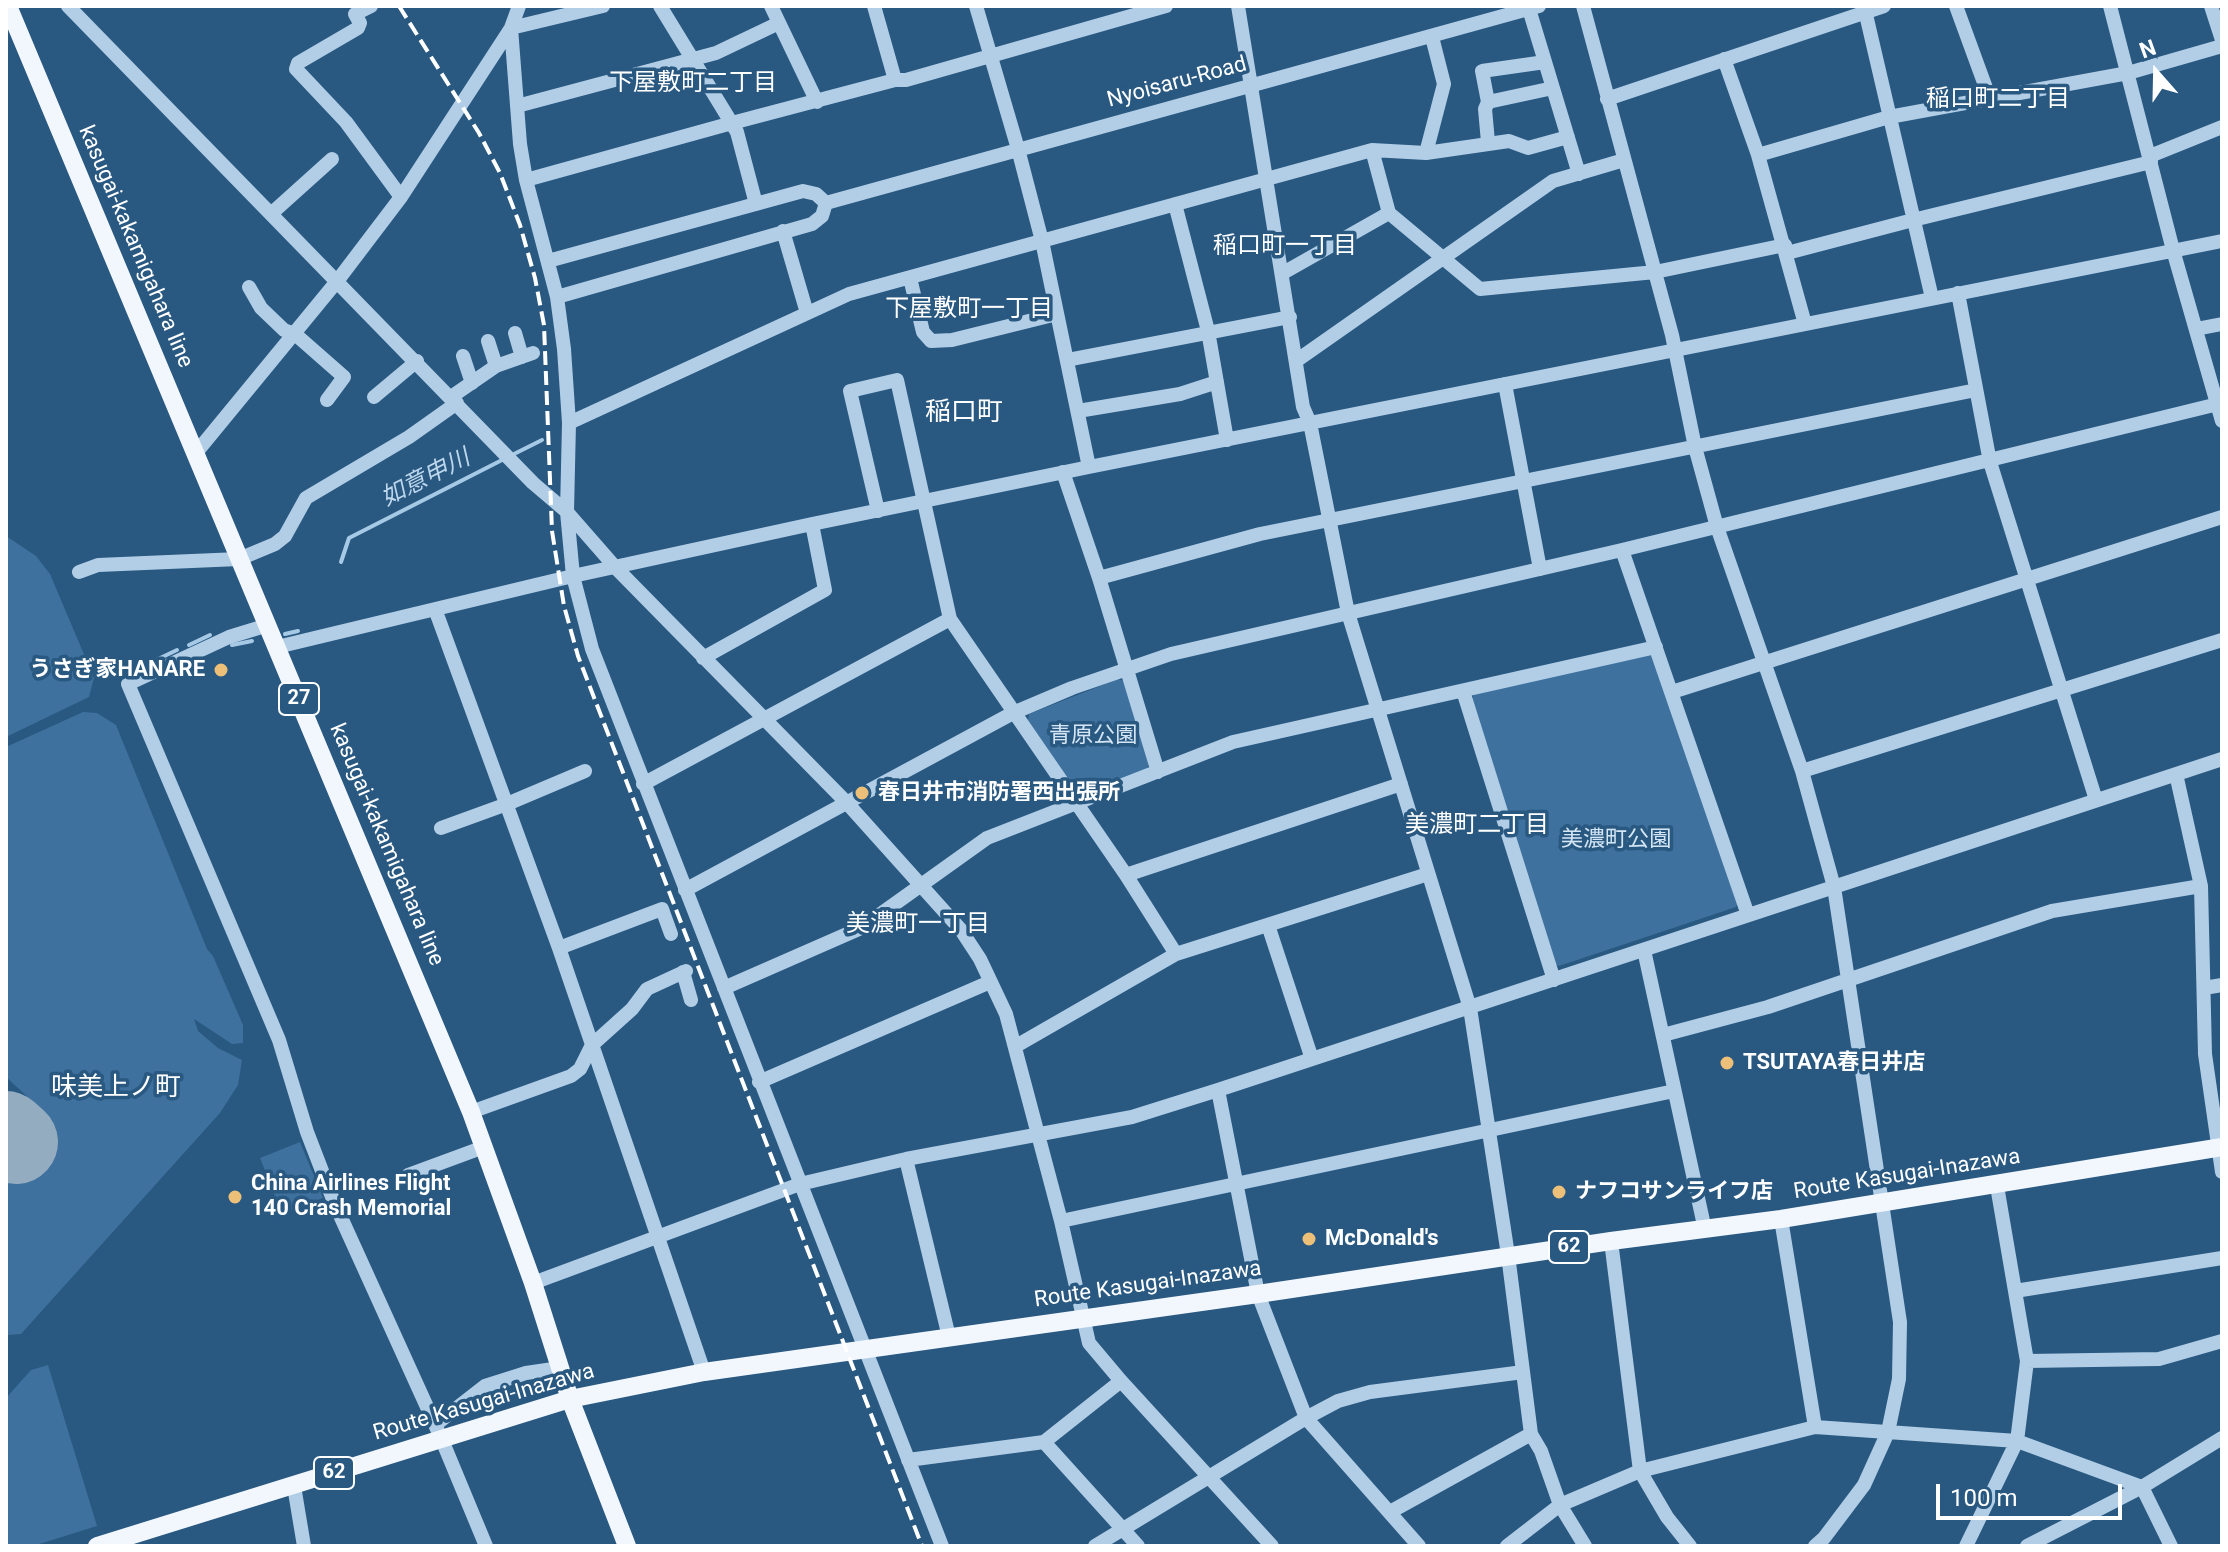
<!DOCTYPE html>
<html>
<head>
<meta charset="utf-8">
<style>
	body { margin:0 }
	#map { position:relative; width:2228px; height:1552px; overflow:hidden; background:#295881; font-family:Roboto,sans-serif }
	canvas { display:block }
	.frame { position:absolute; inset:0; border:8px solid #fff; pointer-events:none }
	.north { position:absolute; left:2116px; top:32px; width:80px; height:80px; -webkit-text-stroke:6px #295881; paint-order:stroke; rotate:340deg; font-size:22px; font-weight:700; line-height:32px; text-align:center; color:#fff }
	.north::after { content:''; display:block; margin:auto; width:28px; height:36px; background:#fff; clip-path:polygon(50% 0,100% 100%,50% 72%,0 100%) }
	.scale { position:absolute; left:1936px; top:1484px; width:186px; height:36px; box-sizing:border-box; border:4px solid #fff; border-top:0; padding-left:10px; font-size:24px; line-height:28px; white-space:nowrap; color:#fff; -webkit-text-stroke:6px #295881; paint-order:stroke }
</style>
</head>
<body>
<div id="map">
<canvas width="2228" height="1552"></canvas>
<div class="frame"></div>
<div class="north">N</div>
<div class="scale">100 m</div>
</div>
<script>
const g = document.querySelector('canvas').getContext('2d');
g.lineJoin = 'round';
function fill(path, color) { g.fillStyle = color; g.fill(path, 'evenodd'); }
const toPath = rows => new Path2D(rows.map(r => 'M' + r).join(''));
function stroke(path, color, width, dash) { g.strokeStyle = color; g.lineWidth = width; g.lineCap = dash ? 'butt' : 'round'; g.setLineDash(dash || []); g.stroke(path); }
function label(font, color, halo, rows, align = 'center') {
  g.font = font + ' Roboto,"Noto Sans JP",sans-serif'; g.lineWidth = 7; g.setLineDash([]); g.textBaseline = 'middle'; g.strokeStyle = halo; g.fillStyle = color; for (const [text, x, y, turn = 0] of rows) {
    g.save(); g.translate(x, y); g.rotate((+turn || 0) * Math.PI / 180); g.textAlign = isNaN(turn) ? turn : align; if (halo) g.strokeText(text, 0, 0); g.fillText(text, 0, 0); g.restore();
  }
}
const green = toPath([
	[6,536,36,556,50,574,94,678,89,697,6,737],
	[1649,654,1653,657,1738,902,1736,907,1559,966,1554,964,1472,699,1474,694],
	[1118,679,1124,681,1149,765,1146,770,1083,795,1078,794,1028,720,1029,714],
	[83,712,97,713,116,725,207,949,213,956,243,1025,243,1043,232,1044,194,1019,198,1031,218,1048,242,1060,238,1085,220,1113,21,1334,8,1335,6,1334,6,1154,45,1113,6,1077,6,747],
	[300,1142,323,1198,282,1214,260,1158],
	[48,1365,97,1526,33,1546,6,1546,6,1398,31,1370]
]);
const stream = toPath([
	[512,455,542,440],
	[341,562,349,538,504,459],
	[285,634,298,631],
	[189,645,210,635],
	[232,645,252,641],
	[154,661,177,650],
	[127,676,134,670]
]);
const runway = toPath([
	[6,1133,16,1142]
]);
const minor = toPath([
	[68,6,533,483,567,512,616,568,847,803,961,930,980,959,1006,1014,1061,1221,1089,1343,1121,1381,1272,1546],
	[371,6,355,14,360,23,358,28,298,63,296,69,346,122,401,197],
	[519,6,511,28,520,144,526,180,557,297,564,349,569,423,567,512,573,576,592,649,942,1546],
	[660,6,737,132,756,204],
	[771,6,817,102],
	[874,6,895,80],
	[976,6,1018,149,1042,241,1089,467],
	[1238,6,1303,407,1310,423,1348,613,1470,1008,1508,1255,1531,1434,1541,1451,1560,1505,1585,1546],
	[1583,6,1672,335,1695,447,1717,527,1802,771,1834,887,1900,1322,1899,1379,1888,1432,1864,1485,1824,1538,1815,1546],
	[1864,6,1932,298],
	[1956,6,1990,99],
	[2110,6,2173,250,2222,421],
	[2211,6,2222,40],
	[1529,9,1579,174],
	[1724,59,1758,155,1805,324],
	[1607,99,1884,6],
	[1488,102,1553,88],
	[517,106,716,53,779,23],
	[1488,142,1485,109,1488,102,1482,71,1545,62],
	[1372,150,1389,213,1480,289,1655,272,1785,245],
	[1426,153,1444,84,1432,37],
	[1758,155,1889,117,2128,73,2222,46],
	[2150,156,2222,127],
	[526,180,732,123,895,80,906,80,1166,6],
	[826,203,1539,6],
	[1175,204,1208,331,1227,440],
	[272,213,332,159],
	[783,231,807,313],
	[1787,253,1913,220,2151,162],
	[548,261,803,191,816,194,826,203,822,216,812,224,557,297],
	[1283,273,1389,213],
	[910,278,923,332,931,341,952,340,1057,314],
	[249,287,261,308,284,330,295,334,344,377,327,400],
	[1958,293,1990,462,2096,800],
	[2196,329,2222,324],
	[515,333,522,357],
	[488,341,496,366],
	[463,356,472,383],
	[1067,360,1290,317],
	[1296,361,1553,181,1624,160],
	[1505,384,1540,569],
	[374,397,417,361],
	[451,397,496,366,533,353],
	[1078,411,1180,394,1217,382],
	[569,423,849,294,1372,150,1426,153,1509,141,1528,148,1568,137],
	[195,454,338,280,401,197,511,28,603,6],
	[1063,472,1099,578,1158,772],
	[878,511,850,391,897,380,950,619,1126,875,1176,954],
	[1622,550,1748,915],
	[79,572,98,565,239,559,275,544,285,536,306,498,409,437,457,403],
	[1099,578,1260,534,1976,390],
	[435,609,559,948,704,1372],
	[268,625,229,637,128,684,279,1040,307,1132,334,1202,442,1440,486,1546],
	[277,647,573,576,812,524,1089,467,2222,241],
	[703,658,825,590,812,524],
	[1463,691,1554,980],
	[1672,692,2222,517],
	[1802,771,2222,640],
	[2176,774,2201,886,2205,1054,2222,1172],
	[643,784,950,619],
	[441,828,507,804,585,771],
	[1126,875,1401,784],
	[685,890,1013,713,1072,688,1171,654,1622,550,2222,403],
	[1268,925,1312,1059],
	[559,948,662,909,671,934],
	[1644,950,1705,1230],
	[683,972,691,1000],
	[724,988,861,928,987,838,1233,742,1656,647],
	[2204,988,2222,985],
	[1663,1035,1768,1007,2052,911,2201,886],
	[1016,1046,1176,954,1428,874],
	[759,1082,990,982],
	[1218,1090,1258,1294,1306,1418,1419,1546],
	[471,1112,571,1076,580,1069,592,1045,632,1009,647,989,686,971],
	[906,1159,949,1337],
	[408,1175,484,1147],
	[1781,1219,1815,1427],
	[1061,1221,1674,1091],
	[1611,1241,1640,1471,1667,1517,1690,1546],
	[533,1283,800,1184,906,1159,1132,1117,1218,1090,2222,759],
	[2015,1291,2222,1258],
	[2027,1361,2159,1359,2222,1341],
	[435,1425,485,1386,526,1373,560,1368],
	[1044,1442,1121,1381],
	[908,1460,1044,1442,1138,1546],
	[294,1486,304,1546],
	[1390,1512,1531,1434],
	[1095,1546,1306,1418,1338,1401,1370,1392,1523,1372],
	[1507,1546,1560,1505,1640,1471,1815,1427,2017,1441,2142,1487,2171,1546],
	[1966,1546,2017,1441,2027,1361,1997,1186],
	[2027,1546,2142,1487,2222,1438]
]);
const major = toPath([
	[8,6,471,1112,533,1283,570,1399,627,1546],
	[97,1546,570,1399,704,1372,1258,1294,1611,1241,1781,1219,2222,1147]
]);
const rail = toPath([
	[399,6,479,133,500,173,520,225,535,278,544,325,552,531,564,606,578,656,922,1546]
]);
const markers = [
	[221,670,8,"#ecc079"],
	[862,793,8,"#ecc079"],
	[1727,1063,8,"#ecc079"],
	[1559,1192,8,"#ecc079"],
	[235,1197,8,"#ecc079"],
	[1309,1239,8,"#ecc079"]
];
const shields = [
	[299,699,40],
	[1569,1247,40],
	[334,1473,40]
];
const shieldNames = [
	["27",299,699],
	["62",1569,1247],
	["62",334,1473]
];
const streetNames = [
	["Nyoisaru-Road",1177,83,-15],
	["kasugai-kakamigahara line",135,247,67],
	["kasugai-kakamigahara line",386,845,67],
	["Route Kasugai-Inazawa",1907,1175,-9],
	["Route Kasugai-Inazawa",1148,1285,-8],
	["Route Kasugai-Inazawa",484,1403,-16]
];
const poiNames = [
	["うさぎ家HANARE",205,670,"right"],
	["春日井市消防署西出張所",878,793],
	["TSUTAYA春日井店",1743,1063],
	["China Airlines Flight",251,1184],
	["140 Crash Memorial",251,1209],
	["ナフコサンライフ店",1575,1192],
	["McDonald's",1325,1239]
];
const parkNames = [
	["青原公園",1093,736],
	["美濃町公園",1616,840]
];
const neighbourhoodNames = [
	["下屋敷町二丁目",693,84],
	["稲口町二丁目",1998,100],
	["稲口町一丁目",1285,247],
	["下屋敷町一丁目",969,310],
	["美濃町二丁目",1477,826],
	["美濃町一丁目",918,925]
];
const waterNames = [
	["如意申川",426,479,-27]
];
const quarterNames = [
	["稲口町",964,413],
	["味美上ノ町",116,1088]
];
fill(green, '#3e719e');
stroke(stream, '#a6cae6', 4);
stroke(runway, '#94acc0', 84);
stroke(minor, '#b1cee6', 14);
stroke(major, '#f2f7fd', 18);
stroke(rail, '#fff', 4, [14, 6]);
for (const [x, y, r, color] of markers) { const dot = new Path2D(); dot.arc(x, y, r, 0, 2 * Math.PI); g.fillStyle = color; g.fill(dot); stroke(dot, '#295881', 3); }
for (const [x, y, w] of shields) { const box = new Path2D(); box.roundRect(x - w / 2, y - 16, w, 32, 6); g.fillStyle = '#295881'; g.fill(box); stroke(box, '#fff', 2); }
label('bold 20px', '#fff', null, shieldNames);
label('22px', '#fff', '#295881', streetNames);
label('bold 22px', '#fff', '#295881', poiNames, 'left');
label('22px', '#d4e6f5', '#295881', parkNames);
label('24px', '#fff', '#295881', neighbourhoodNames);
label('italic 24px', '#bdd7ed', '#295881', waterNames);
label('26px', '#fff', '#295881', quarterNames);
</script>
</body>
</html>
